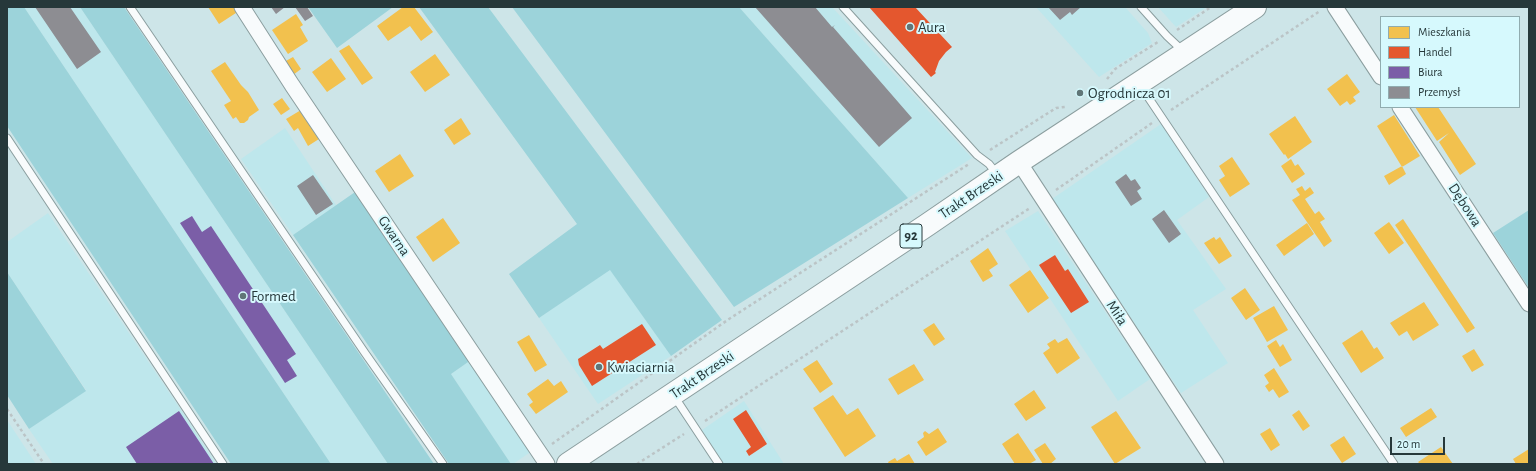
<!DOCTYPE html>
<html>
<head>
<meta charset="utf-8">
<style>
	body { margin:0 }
	#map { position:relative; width:1536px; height:471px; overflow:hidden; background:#cde5e8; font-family:"Alegreya Sans",sans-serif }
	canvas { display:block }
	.frame { position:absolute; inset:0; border:8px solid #26383a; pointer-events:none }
	.legend { position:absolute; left:1380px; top:16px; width:140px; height:92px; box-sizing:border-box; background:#d6f9fd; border:1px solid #90acaf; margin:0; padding:5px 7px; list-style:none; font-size:12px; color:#26383a }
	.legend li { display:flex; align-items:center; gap:8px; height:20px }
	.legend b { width:20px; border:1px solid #90acaf }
	.scale { position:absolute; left:1390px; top:437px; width:55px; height:18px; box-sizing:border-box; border:2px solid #26383a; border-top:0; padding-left:5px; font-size:12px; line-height:14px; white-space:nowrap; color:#26383a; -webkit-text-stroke:3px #d6f9fd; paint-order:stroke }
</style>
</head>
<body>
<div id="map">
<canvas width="1536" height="471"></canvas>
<div class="frame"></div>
<ul class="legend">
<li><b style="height:11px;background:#f2c14e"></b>Mieszkania</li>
<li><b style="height:11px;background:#e4572e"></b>Handel</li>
<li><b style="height:11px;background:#7b5ea7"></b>Biura</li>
<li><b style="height:11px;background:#8d8d92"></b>Przemysł</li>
</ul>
<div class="scale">20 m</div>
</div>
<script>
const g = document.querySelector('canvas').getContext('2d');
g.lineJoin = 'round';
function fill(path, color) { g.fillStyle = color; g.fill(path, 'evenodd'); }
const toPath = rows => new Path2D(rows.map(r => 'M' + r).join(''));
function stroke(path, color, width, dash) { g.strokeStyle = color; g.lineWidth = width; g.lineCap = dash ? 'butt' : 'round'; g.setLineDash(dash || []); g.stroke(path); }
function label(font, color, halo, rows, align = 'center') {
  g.font = font + ' "Alegreya Sans",sans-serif'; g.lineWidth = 4; g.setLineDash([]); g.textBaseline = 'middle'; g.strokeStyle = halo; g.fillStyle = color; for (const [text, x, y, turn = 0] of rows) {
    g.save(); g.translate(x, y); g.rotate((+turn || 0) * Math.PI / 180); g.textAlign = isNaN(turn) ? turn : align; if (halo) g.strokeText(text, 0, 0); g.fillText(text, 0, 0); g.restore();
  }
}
const built = toPath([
	[24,7,80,7,388,464,331,464],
	[739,7,832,7,972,158,908,198],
	[1036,7,1125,7,1148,33,1152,43,1099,77],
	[1158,7,1207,7,1176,27],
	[1161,124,1209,197,1177,220,1226,289,1193,310,1228,363,1181,393,1052,199],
	[285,128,336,205,293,235,241,159],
	[1038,211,1150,379,1118,401,1005,231],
	[48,213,181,410,216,464,53,464,29,429,86,390,7,272,7,242],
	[610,269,671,356,598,404,539,318],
	[471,360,532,451,513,464,511,464,451,374],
	[744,401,784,464,724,464,702,430],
	[7,420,36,464,7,464]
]);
const green = toPath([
	[7,7,24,7,331,464,231,464,7,126],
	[80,7,124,7,434,464,388,464],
	[308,7,393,7,337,48],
	[419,7,488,7,722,320,671,356,610,270,539,318,509,274,577,224],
	[512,7,739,7,908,198,734,307],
	[358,190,471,360,451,374,511,464,449,464,293,235],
	[1529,210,1529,288,1493,233],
	[7,272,86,391,29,429,7,395]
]);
const homes = toPath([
	[208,7,236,7,239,11,219,24],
	[403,7,414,7,433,32,421,41,410,26,388,41,377,26],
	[296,14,303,25,300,27,308,41,288,54,272,30],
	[349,45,373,78,362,85,339,51],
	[435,54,450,75,425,92,410,72],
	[293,57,301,69,293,75,284,62],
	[331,58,346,79,327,92,312,72],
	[225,62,241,85,248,92,259,110,249,117,248,120,244,123,240,123,236,117,233,119,224,105,231,101,211,71],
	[1347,74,1360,92,1353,97,1356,101,1350,105,1347,101,1340,106,1327,89],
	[282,98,290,109,281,115,273,104],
	[1415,107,1438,107,1476,164,1460,175,1439,142,1449,133,1437,141],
	[301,110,319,139,308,146,298,128,294,131,286,119],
	[1394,115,1420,156,1402,167,1377,126],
	[1295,116,1312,142,1288,159,1285,154,1284,155,1269,134],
	[461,118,471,134,454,145,444,130],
	[400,154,414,176,389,192,375,171],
	[1232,157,1250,184,1230,197,1219,180,1225,176,1219,166],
	[1291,159,1295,166,1298,164,1305,174,1292,183,1281,166],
	[1402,166,1406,174,1389,185,1384,176],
	[1302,186,1305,191,1310,187,1314,193,1305,199,1315,214,1319,211,1325,219,1320,222,1332,241,1324,247,1292,200,1300,195,1296,189],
	[443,218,460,243,433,262,416,237],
	[1403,219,1475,328,1467,333,1395,225],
	[1389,222,1404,243,1389,254,1374,233],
	[1307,223,1314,234,1284,256,1276,245],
	[1214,237,1216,240,1220,237,1232,256,1219,264,1204,243],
	[988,248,998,264,989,270,993,276,983,282,970,261],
	[1030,270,1049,298,1028,313,1009,285],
	[1245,288,1260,310,1246,320,1231,298],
	[1424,302,1439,325,1413,341,1407,331,1399,336,1390,323],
	[1274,306,1288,330,1267,342,1253,318],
	[934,323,945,339,934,346,923,330],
	[1362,330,1374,349,1377,347,1384,358,1361,373,1342,343],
	[529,335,547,365,535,372,517,342],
	[1067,338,1080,358,1057,374,1043,353,1050,348,1047,344,1055,339,1058,343],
	[1276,340,1280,347,1283,344,1292,360,1280,367,1267,346],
	[1474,349,1484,365,1472,372,1462,356],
	[817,360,833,384,820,393,803,369],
	[914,364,924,380,898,395,888,379],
	[1274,368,1289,392,1279,398,1273,389,1269,392,1265,386,1269,383,1264,375],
	[548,379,554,386,561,381,568,392,536,414,529,405,533,402,527,394],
	[1034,390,1046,408,1026,421,1014,404],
	[833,395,847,415,858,408,876,436,845,457,813,408],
	[1431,408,1437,417,1406,437,1400,428],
	[1299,410,1310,426,1303,431,1292,415],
	[1116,411,1141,448,1115,464,1091,427],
	[938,428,947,442,926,456,917,442,924,437,923,433,925,431,929,434],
	[1270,428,1280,445,1271,451,1260,434],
	[1018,433,1036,460,1029,464,1015,464,1002,444],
	[1344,436,1356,454,1342,463,1330,445],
	[1045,443,1056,459,1050,464,1043,464,1034,450],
	[1441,447,1453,464,1420,464,1418,462],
	[1529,449,1529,464,1516,464,1513,459],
	[909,454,915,464,889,464,888,462,895,458,897,461]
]);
const shops = toPath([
	[869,7,915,7,952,47,946,52,939,61,935,72,936,73,931,77],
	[1055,255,1065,271,1068,269,1089,302,1071,313,1039,265],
	[642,324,656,345,592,386,579,365,578,359,600,345,603,349],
	[746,410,767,444,749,456,746,451,751,447,733,419]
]);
const offices = toPath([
	[192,216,202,232,211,226,296,354,287,360,297,376,285,383,180,223],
	[179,411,214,464,137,464,126,447]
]);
const industry = toPath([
	[35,7,70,7,101,52,77,69],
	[271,7,285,7,276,14],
	[295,7,307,7,313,16,305,21],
	[755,7,815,7,832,27,835,25,833,27,912,118,879,147],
	[1048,7,1081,7,1072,15,1070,12,1060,20],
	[1126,174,1131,181,1135,179,1141,188,1137,191,1142,199,1131,206,1115,182],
	[313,175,333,204,316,215,297,186],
	[1164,210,1181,234,1169,243,1152,219]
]);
const path = toPath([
	[1177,30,1211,7],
	[1107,79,1115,69,1158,42],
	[1171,110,1320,11],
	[990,150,1056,108,1065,107],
	[1056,190,1152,123],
	[7,409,44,464],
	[705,421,1030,208],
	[552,444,729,319,969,164],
	[637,464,684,434]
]);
const lane = toPath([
	[130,7,365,353,443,464],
	[843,7,977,155,989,164,997,174],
	[1141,7,1167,36,1184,52],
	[1140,85,1394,464],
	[7,138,223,464],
	[674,396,719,464]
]);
const street = toPath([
	[242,7,292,85,547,464],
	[1335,7,1381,77],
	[1400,107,1529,304],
	[1019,162,1216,464]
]);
const primary = toPath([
	[568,464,927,225,1019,162,1255,7]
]);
const markers = [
	[910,27,4,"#607577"],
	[1080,93,4,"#607577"],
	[243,296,4,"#607577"],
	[599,367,4,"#607577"]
];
const shields = [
	[911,236,22]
];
const shieldNames = [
	["92",911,236]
];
const poiNames = [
	["Aura",918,27],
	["Ogrodnicza 01",1088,93],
	["Formed",251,296],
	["Kwiaciarnia",607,367]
];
const streetNames = [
	["Trakt Brzeski",971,195,-34],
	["Dębowa",1465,205,57],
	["Gwarna",394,236,56],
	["Miła",1117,313,57],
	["Trakt Brzeski",702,375,-34]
];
fill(built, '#bee7ec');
fill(green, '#9cd3da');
fill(homes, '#f2c14e');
fill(shops, '#e4572e');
fill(offices, '#7b5ea7');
fill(industry, '#8d8d92');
stroke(lane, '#8b9e9f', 9);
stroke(street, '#8b9e9f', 17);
stroke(primary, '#8b9e9f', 24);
stroke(path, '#bbc4c6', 2.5, [3, 3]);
stroke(lane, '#f8fbfc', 7);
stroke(street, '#f8fbfc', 15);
stroke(primary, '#f8fbfc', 22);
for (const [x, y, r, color] of markers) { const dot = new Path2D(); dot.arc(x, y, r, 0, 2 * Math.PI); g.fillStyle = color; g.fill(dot); stroke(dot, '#d6f9fd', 1.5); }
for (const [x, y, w] of shields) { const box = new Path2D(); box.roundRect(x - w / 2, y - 12, w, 24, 3); g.fillStyle = '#d6f9fd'; g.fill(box); stroke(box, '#26383a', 1); }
label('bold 14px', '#26383a', null, shieldNames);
label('15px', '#26383a', '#d6f9fd', poiNames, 'left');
label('15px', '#26383a', '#d6f9fd', streetNames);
</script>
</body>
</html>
